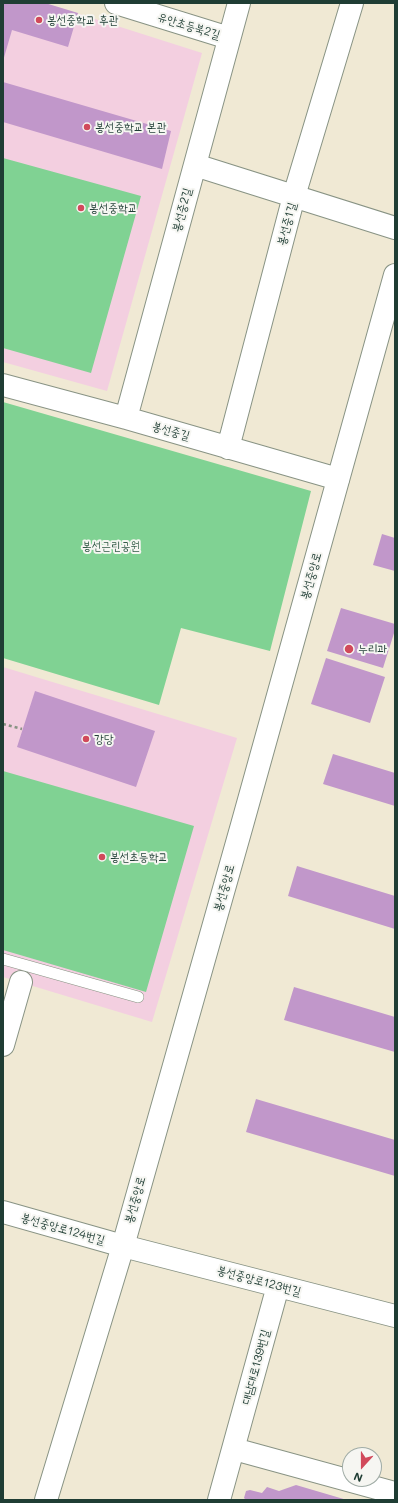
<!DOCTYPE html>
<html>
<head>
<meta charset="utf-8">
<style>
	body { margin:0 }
	#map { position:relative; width:398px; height:1503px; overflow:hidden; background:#f0e9d4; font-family:Mali,sans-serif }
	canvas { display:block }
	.frame { position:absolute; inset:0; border:4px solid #1f3d34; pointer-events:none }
	.north { position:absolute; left:342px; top:1447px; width:40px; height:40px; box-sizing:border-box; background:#f6f6f2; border:1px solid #a0aca6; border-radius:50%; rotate:201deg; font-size:11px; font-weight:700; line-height:16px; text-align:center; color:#1f3d34 }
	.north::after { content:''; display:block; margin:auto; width:14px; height:18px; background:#d1495b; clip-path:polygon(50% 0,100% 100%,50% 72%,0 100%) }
</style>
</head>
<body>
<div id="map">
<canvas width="398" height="1503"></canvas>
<div class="frame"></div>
<div class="north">N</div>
</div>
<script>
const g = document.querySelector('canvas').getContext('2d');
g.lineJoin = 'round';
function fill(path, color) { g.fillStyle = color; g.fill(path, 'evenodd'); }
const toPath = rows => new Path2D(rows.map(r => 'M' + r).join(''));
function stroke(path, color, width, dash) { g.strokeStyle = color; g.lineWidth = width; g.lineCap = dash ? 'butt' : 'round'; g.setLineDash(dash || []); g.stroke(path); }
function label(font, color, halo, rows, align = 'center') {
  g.font = font + ' Mali,"Poor Story",sans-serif'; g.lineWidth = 4; g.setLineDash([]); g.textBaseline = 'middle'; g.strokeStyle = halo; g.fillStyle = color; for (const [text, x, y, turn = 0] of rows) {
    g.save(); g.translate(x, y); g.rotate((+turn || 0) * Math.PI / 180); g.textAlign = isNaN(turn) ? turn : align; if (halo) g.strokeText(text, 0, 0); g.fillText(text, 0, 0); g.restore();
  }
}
const built = toPath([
	[3,3,45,3,202,53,107,391,3,362],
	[3,667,237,738,152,1022,3,977]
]);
const green = toPath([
	[3,158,141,196,91,373,3,348],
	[3,402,311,491,270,651,181,628,159,705,3,658],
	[3,771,194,826,146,992,3,950]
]);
const building = toPath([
	[3,3,45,3,78,13,68,47,12,30,3,61],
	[3,82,171,131,162,169,3,122],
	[382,534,395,538,395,571,373,565],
	[341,608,395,624,395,630,383,668,327,651],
	[326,658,385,677,370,723,311,704],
	[35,691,155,731,136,787,17,747],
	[333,754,395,773,395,806,323,784],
	[297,866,395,896,395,929,288,896],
	[294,987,395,1017,395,1052,284,1020],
	[256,1099,395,1140,395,1176,246,1132],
	[296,1485,347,1500,246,1500,244,1498,246,1491,250,1490,262,1493,267,1487,279,1491]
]);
const path = toPath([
	[3,724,22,729]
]);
const service = toPath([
	[3,959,138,997]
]);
const minor = toPath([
	[116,3,229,38],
	[195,165,395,228],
	[3,385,126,418,338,479],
	[126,418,239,3],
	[228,448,294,196,352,3],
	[3,1045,21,982],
	[3,1212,123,1246,395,1316],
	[234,1449,395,1493],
	[219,1500,278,1286]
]);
const tertiary = toPath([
	[46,1500,123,1246,242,825,395,275]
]);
const markers = [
	[39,20,4,"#d1495b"],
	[87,127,4,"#d1495b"],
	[81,208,4,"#d1495b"],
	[349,649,5,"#d1495b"],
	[86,739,4,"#d1495b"],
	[102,857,4,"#d1495b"]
];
const poiNames = [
	["봉선중학교 후관",47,20],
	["봉선중학교 본관",95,127],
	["봉선중학교",89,208],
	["누리과",358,649],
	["강당",94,739],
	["봉선초등학교",110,857]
];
const streetNames = [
	["유안초등북2길",189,26,17],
	["봉선중2길",182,210,-75],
	["봉선중1길",287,224,-75],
	["봉선중길",171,431,16],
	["봉선중앙로",311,576,-74],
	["봉선중앙로",224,888,-74],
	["봉선중앙로",135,1200,-74],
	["봉선중앙로124번길",63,1229,16],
	["봉선중앙로123번길",259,1281,15],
	["대남대로139번길",256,1367,-75]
];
const parkNames = [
	["봉선근린공원",111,546]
];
fill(built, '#f3cfe0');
fill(green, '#80d293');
fill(building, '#c197ca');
stroke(service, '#889384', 12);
stroke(minor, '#889384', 24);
stroke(tertiary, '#889384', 24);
stroke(path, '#889384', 2.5, [3, 3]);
stroke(service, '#fff', 11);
stroke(minor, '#fff', 22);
stroke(tertiary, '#fff', 22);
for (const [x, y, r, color] of markers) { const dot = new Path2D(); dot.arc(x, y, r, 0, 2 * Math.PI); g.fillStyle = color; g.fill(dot); stroke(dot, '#f6f6f2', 1.5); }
label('12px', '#1f3d34', '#f6f6f2', poiNames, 'left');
label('12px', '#1f3d34', '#f6f6f2', streetNames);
label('12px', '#325b47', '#f6f6f2', parkNames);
</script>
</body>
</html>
